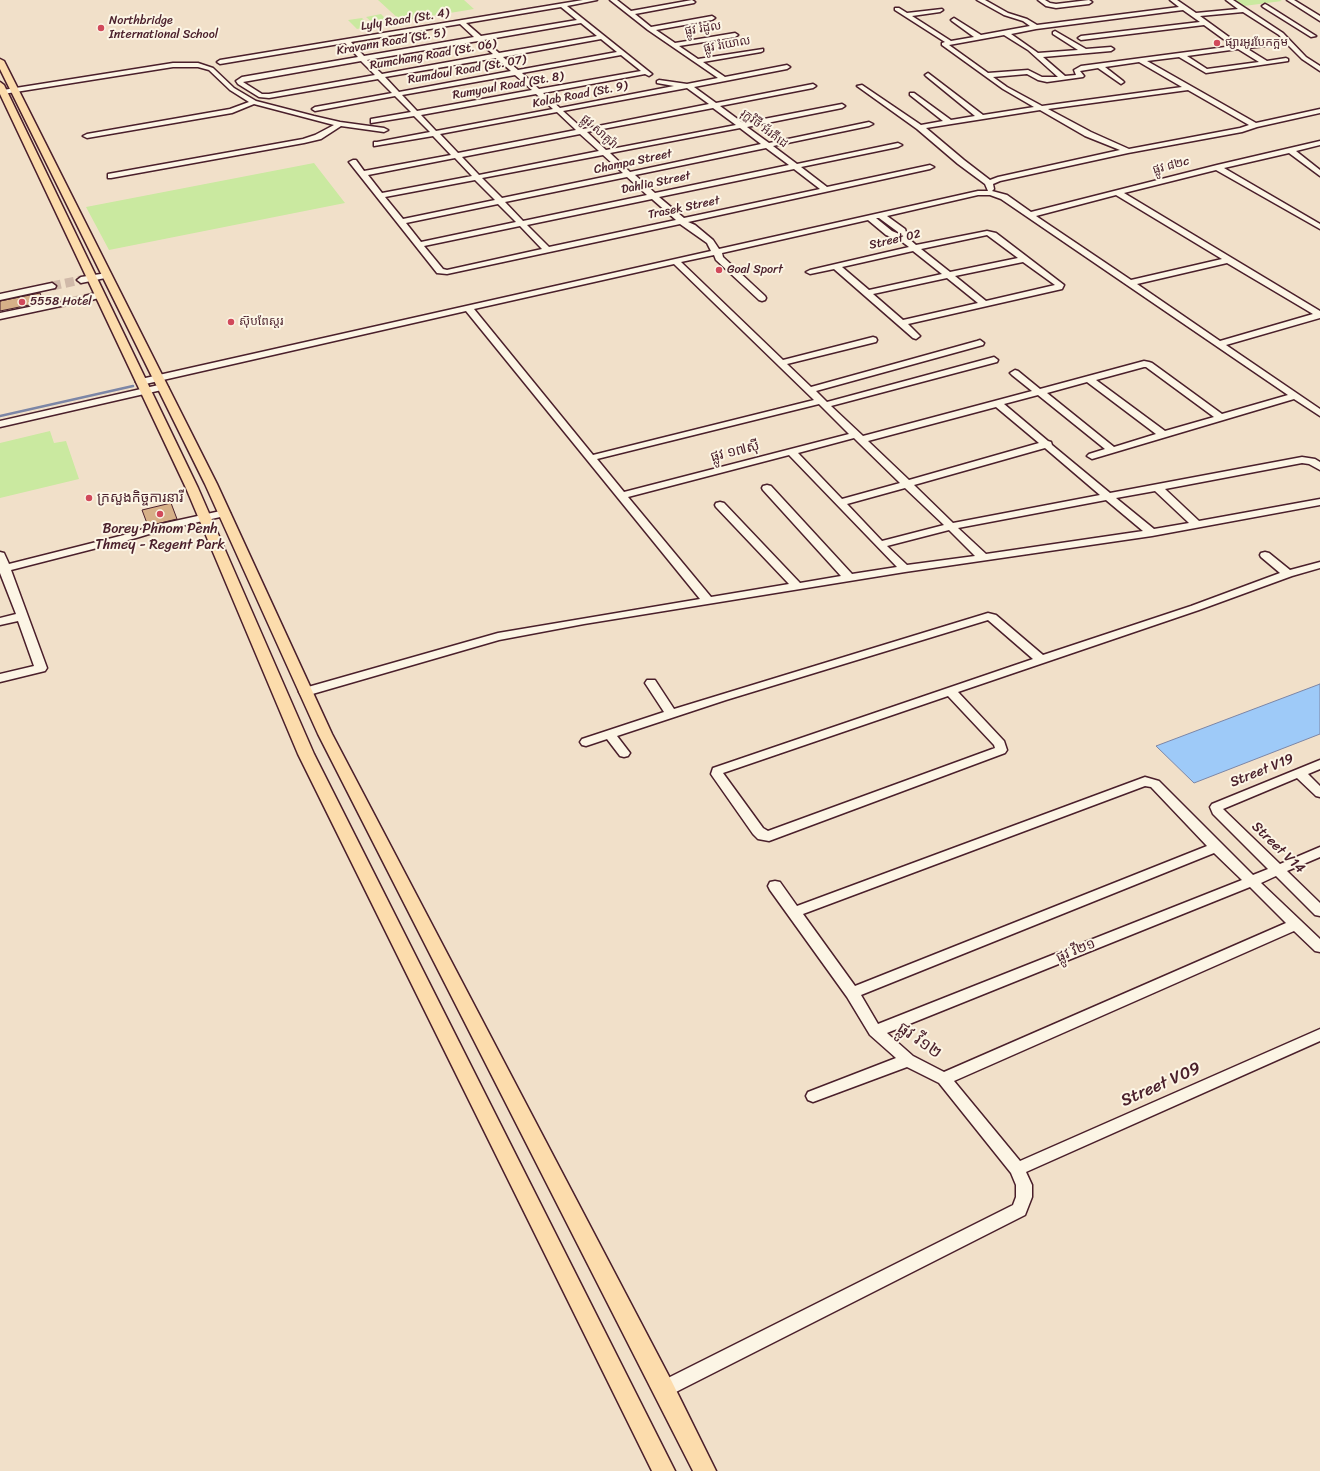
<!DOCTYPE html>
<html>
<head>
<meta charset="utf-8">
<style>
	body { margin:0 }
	canvas { display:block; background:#f1e0c9 }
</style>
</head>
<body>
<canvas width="1320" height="1471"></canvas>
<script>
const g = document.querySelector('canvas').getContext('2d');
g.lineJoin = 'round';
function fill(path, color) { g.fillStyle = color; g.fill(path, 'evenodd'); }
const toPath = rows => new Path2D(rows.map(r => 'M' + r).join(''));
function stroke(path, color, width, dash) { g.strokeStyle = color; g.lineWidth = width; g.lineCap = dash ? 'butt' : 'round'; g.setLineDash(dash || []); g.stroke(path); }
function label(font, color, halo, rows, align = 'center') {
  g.font = font + ' Sriracha,"Noto Sans Khmer",sans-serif'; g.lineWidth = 4; g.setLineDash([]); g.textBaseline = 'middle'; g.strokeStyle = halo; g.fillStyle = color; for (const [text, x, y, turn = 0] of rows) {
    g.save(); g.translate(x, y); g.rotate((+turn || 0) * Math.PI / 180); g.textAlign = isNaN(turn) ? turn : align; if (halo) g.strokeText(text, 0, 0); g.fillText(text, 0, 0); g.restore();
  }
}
const green = toPath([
	[378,0,464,0,474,9,401,21],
	[1234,0,1280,0,1282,1,1244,6],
	[381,14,390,23,375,25,366,17],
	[362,18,371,26,357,29,348,20],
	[314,163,345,203,109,250,86,207],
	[50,431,54,443,66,441,79,479,0,498,0,443]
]);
const water = toPath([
	[1320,684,1320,734,1194,783,1156,746,1320,684]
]);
const stream = toPath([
	[0,416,133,386]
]);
const building = toPath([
	[40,293,44,302,0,311,0,301,40,293],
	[171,503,177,519,148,526,142,510,171,503]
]);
const minorTunnel = toPath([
	[52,286,81,280],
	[58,304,88,298]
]);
const minor = toPath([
	[583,0,597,0,567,6,652,74,649,76,645,74,543,93,560,108,674,86,657,83,657,81,659,80,687,84,718,78,648,30,610,0,617,0,631,11,692,0,695,2,694,3,635,14,651,27,712,16,715,18,712,20,656,30,675,43,735,33,738,35,735,37,679,46,698,59,763,49,763,51,761,52,703,62,725,77,787,65,790,67,787,69,694,87,716,103,813,84,816,86,813,88,720,106,743,123,842,104,845,106,842,108,747,127,769,143,869,122,873,124,869,126,773,146,797,164,898,143,902,145,898,147,801,167,827,187,930,165,934,167,930,169,688,222,695,225,713,240,719,249,978,191,988,191,985,184,958,164,917,129,857,86,862,85,921,125,943,121,910,95,910,93,914,93,951,120,975,116,926,76,925,75,928,73,983,115,1034,107,1003,89,942,45,942,43,945,42,895,10,895,8,899,8,907,13,942,9,943,10,940,12,912,16,951,41,974,37,952,21,951,20,954,18,981,35,1030,26,1023,21,1004,15,977,0,985,0,1008,13,1027,19,1037,25,1179,7,1170,0,1177,0,1196,13,1238,9,1226,0,1233,0,1283,33,1306,57,1320,66,1320,71,1302,59,1287,44,1246,48,1267,61,1286,58,1288,59,1288,61,1206,73,1179,57,1147,61,1256,123,1320,109,1320,113,1257,127,1242,132,1128,153,1000,181,993,184,994,189,992,191,1007,195,1031,212,1217,165,1320,141,1320,145,1296,151,1320,170,1320,176,1289,153,1224,168,1320,224,1320,229,1216,170,1124,193,1320,311,1320,318,1226,345,1320,409,1320,416,1294,399,1092,459,1087,456,1089,454,1105,449,1038,395,1004,404,1048,441,1051,442,1052,445,1110,493,1302,457,1315,459,1320,462,1320,470,1309,464,1302,463,1165,489,1199,521,1320,499,1320,505,1152,536,905,572,584,624,499,640,309,695,301,695,299,692,301,689,498,633,700,599,466,311,141,385,136,382,141,379,711,251,707,243,680,224,447,274,437,273,349,162,353,160,356,160,364,171,451,155,433,136,374,146,374,142,377,142,430,132,414,116,371,123,371,119,411,112,395,96,315,111,312,109,315,107,392,93,378,79,269,98,259,97,238,84,236,81,242,77,358,57,345,43,220,64,217,62,220,60,583,0],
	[561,7,577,20,481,36,466,23,561,7],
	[1183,10,1200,22,1081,36,1078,38,1081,40,1204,25,1233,46,1081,66,1074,70,1076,75,1065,76,1043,57,1111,51,1114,49,1111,47,1086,49,1055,31,1053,32,1053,34,1078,50,1038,53,1011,34,1036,29,1183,10],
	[1243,12,1279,35,1284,41,1240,45,1200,16,1243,12],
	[581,23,597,36,499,53,484,40,581,23],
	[460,24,474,37,364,56,351,42,460,24],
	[1004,35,1028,50,1058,77,1042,77,1028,70,988,73,949,45,1004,35],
	[601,39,617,52,518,70,503,57,601,39],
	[478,41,493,54,382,74,367,60,478,41],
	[1238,49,1259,62,1207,69,1187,56,1238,49],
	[621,55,641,71,539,89,522,73,621,55],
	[496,58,511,71,399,92,385,77,496,58],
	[361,61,375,75,269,94,262,94,243,82,361,61],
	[1139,62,1182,87,1042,106,1007,87,993,77,1027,74,1038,80,1047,82,1083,77,1084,76,1080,71,1098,68,1121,84,1124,82,1123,81,1105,67,1139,62],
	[515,75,532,90,417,111,402,95,515,75],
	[687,88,709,104,583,129,563,111,687,88],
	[1188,90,1249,125,1240,128,1129,149,1091,132,1048,109,1188,90],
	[536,94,553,109,436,131,421,115,536,94],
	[713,108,736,125,606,150,587,132,713,108],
	[1040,110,1085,136,1120,150,998,177,990,180,964,160,926,128,1040,110],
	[557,112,576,130,458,153,440,134,557,112],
	[740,128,761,144,630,172,610,153,740,128],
	[580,134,599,151,479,175,462,157,580,134],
	[766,148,789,165,655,193,635,175,766,148],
	[603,155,623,173,502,198,482,178,603,155],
	[455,158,472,176,382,193,368,175,455,158],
	[794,169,820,189,684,218,659,197,794,169],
	[627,177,647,195,523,221,505,202,627,177],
	[475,180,495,200,403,219,385,197,475,180],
	[978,195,990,195,1001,199,1288,395,1222,414,1152,363,1149,362,1144,361,1040,389,1018,371,1015,370,1010,373,1012,375,1032,391,863,436,831,406,997,362,998,360,994,357,827,402,816,391,983,345,984,343,980,340,977,341,811,387,787,364,876,342,877,340,876,338,873,337,783,360,681,262,714,255,716,260,759,300,762,301,765,300,766,298,765,296,723,257,722,253,868,220,886,235,901,241,909,247,810,270,806,272,810,274,834,269,913,338,916,339,920,336,908,324,1062,289,1064,285,996,233,987,231,916,245,908,238,905,229,887,216,978,195],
	[1116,195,1222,259,1131,280,1036,216,1116,195],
	[652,199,676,220,549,247,527,225,652,199],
	[498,204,516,222,421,242,406,223,498,204],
	[876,218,879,218,898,232,899,234,892,231,876,218],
	[520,226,542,249,447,270,443,269,424,246,520,226],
	[987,235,1018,258,950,272,921,249,987,235],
	[913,251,942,274,869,290,842,267,913,251],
	[1023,262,1055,285,986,301,955,276,1023,262],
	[1227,263,1313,314,1220,341,1137,284,1227,263],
	[674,264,814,400,593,455,474,309,674,264],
	[947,278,978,303,903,320,873,294,947,278],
	[1144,367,1146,367,1214,417,1165,431,1096,380,1144,367],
	[1087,382,1156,434,1114,447,1047,393,1087,382],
	[819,404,849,434,624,492,597,459,819,404],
	[996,407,1039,443,909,480,868,441,996,407],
	[854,438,858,442,900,483,842,499,798,453,854,438],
	[1045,448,1100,495,953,523,914,485,1045,448],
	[789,455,897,567,852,574,771,486,767,485,763,486,762,488,763,490,841,576,800,583,724,503,720,502,716,503,715,505,716,507,789,584,711,597,628,497,789,455],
	[905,488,944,525,882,541,847,504,905,488],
	[1155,491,1189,523,1154,529,1116,498,1155,491],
	[1106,500,1143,531,986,554,958,528,1106,500],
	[949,530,975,556,907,565,887,546,949,530],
	[1038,0,1045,0,1050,3,1056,4,1089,0,1092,2,1089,4,1056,8,1046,6,1038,0],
	[1287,0,1294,0,1320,16,1320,21,1287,0],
	[1265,4,1267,5,1316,36,1311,37,1263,7,1262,6,1265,4],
	[173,63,198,63,213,68,234,88,256,101,314,116,340,122,384,128,388,130,384,132,341,126,321,139,304,143,111,178,108,178,108,174,303,139,315,135,334,125,254,104,232,113,87,138,83,136,87,134,230,109,249,102,230,90,209,70,198,67,173,67,3,94,0,93,3,90,173,63],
	[107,273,110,273,111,275,110,277,81,283,77,280,81,277,107,273],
	[52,283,56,286,55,288,0,300,0,294,52,283],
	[99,292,102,293,103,295,102,297,88,301,84,298,85,296,99,292],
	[58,301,62,304,61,306,0,319,0,313,58,301],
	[163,384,168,387,166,389,0,427,0,421,163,384],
	[225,510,230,513,229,515,159,531,136,538,11,570,47,668,45,671,0,682,0,674,34,666,18,621,0,625,0,618,16,614,0,573,0,552,4,553,9,564,128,534,152,526,225,510],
	[1265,552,1269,553,1290,570,1320,562,1320,568,1292,576,1199,610,958,692,1004,741,1007,750,1005,753,769,841,758,839,753,834,713,777,711,774,713,768,1033,659,988,620,726,700,617,736,630,753,628,756,624,757,620,756,607,739,586,746,582,745,580,742,582,739,664,712,645,683,647,680,655,680,674,709,988,613,996,615,1043,655,1191,606,1280,573,1261,557,1260,555,1261,553,1265,552],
	[948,696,994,745,995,748,768,831,763,828,723,773,948,696],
	[1320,760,1320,769,1308,774,1320,786,1320,797,1316,796,1297,778,1223,809,1280,864,1320,847,1320,857,1287,871,1320,903,1320,916,1315,915,1276,876,1261,883,1320,939,1320,952,1315,951,1294,931,954,1081,1020,1161,1320,1029,1320,1041,1026,1172,1032,1185,1032,1197,1025,1215,670,1395,664,1397,658,1395,655,1389,658,1383,1013,1205,1016,1197,1016,1185,1011,1173,939,1083,907,1067,813,1102,808,1100,806,1096,808,1092,896,1058,870,1035,847,997,770,890,768,886,770,882,775,881,780,882,797,906,1145,777,1159,781,1253,875,1268,869,1213,814,1210,807,1212,804,1320,760],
	[1145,786,1151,787,1207,846,855,986,803,914,1145,786],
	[1214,853,1242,880,878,1024,861,995,1214,853],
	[1250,887,1286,923,944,1072,913,1056,887,1033,1250,887]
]);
const major = toPath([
	[0,59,4,61,217,484,332,734,672,1382,716,1471,693,1471,318,734,205,484,0,69,0,59],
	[0,82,4,85,198,488,314,754,675,1471,652,1471,298,754,186,488,0,94,0,82]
]);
const markers = [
	[101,28,4,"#d1495b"],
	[1217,43,4,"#d1495b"],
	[719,270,4,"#d1495b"],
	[22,302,4,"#d1495b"],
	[231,322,4,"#d1495b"],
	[89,498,4,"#d1495b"],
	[160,514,4,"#d1495b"]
];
const farStreetnames = [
	["Lyly Road (St. 4)",405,20,-9],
	["ផ្លូវ រំដូល",703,29,-9],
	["Kravann Road (St. 5)",391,42,-10],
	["ផ្លូវ រំយោល",727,45,-10],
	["Rumchang Road (St. 06)",433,55,-10],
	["Rumdoul Road (St. 07)",467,70,-10],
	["Rumyoul Road (St. 8)",508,86,-10],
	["Kolab Road (St. 9)",580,95,-11],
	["រុក្ខវិថី អ័រគីដេ",764,129,37],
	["ផ្លូវ សាគូរ៉ា",599,132,42],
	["Champa Street",633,162,-12],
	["ផ្លូវ ៨២c",1171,166,-15],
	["Dahlia Street",656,183,-12],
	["Trasek Street",684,208,-12],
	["Street 02",895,240,-13]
];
const farPoinames = [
	["Northbridge",109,21],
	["International School",109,35],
	["ផ្សារអូរបែកក្អម",1225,43],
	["Goal Sport",727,270],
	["5558 Hotel",30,302],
	["ស៊ុបពែស្តរ",239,322]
];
const streetNames = [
	["ផ្លូវ ១៧ស៊ី",735,452,-14],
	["Street V19",1262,771,-22],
	["Street V14",1278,848,44],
	["ផ្លូវ វី២១",1076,951,-22]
];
const poiNames = [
	["ក្រសួងកិច្ចការនារី",97,498],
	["Borey Phnom Penh",160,529,"center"],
	["Thmey - Regent Park",160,545,"center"]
];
const nearStreetnames = [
	["ផ្លូវ វី១២",919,1041,35],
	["Street V09",1161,1085,-24]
];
fill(green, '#cae9a0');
fill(water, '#9ecaf8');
stroke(water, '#7c86a6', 1);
stroke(stream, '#7c86a6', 2.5);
fill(building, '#d6b088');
stroke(building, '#4a1f2b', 1);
stroke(minorTunnel, '#d0b9a9', 9, [9, 4.5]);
stroke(minor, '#4a1f2b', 3);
stroke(major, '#4a1f2b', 3);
fill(minor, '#fcf5e5');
fill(major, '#fcdcac');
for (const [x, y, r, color] of markers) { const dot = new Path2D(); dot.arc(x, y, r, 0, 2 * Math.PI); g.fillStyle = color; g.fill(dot); stroke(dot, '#fcf5e5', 1.5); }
label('12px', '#4a1f2b', '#fcf5e5', farStreetnames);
label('12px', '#4a1f2b', '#fcf5e5', farPoinames, 'left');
label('14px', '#4a1f2b', '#fcf5e5', streetNames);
label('14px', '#4a1f2b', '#fcf5e5', poiNames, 'left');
label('17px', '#4a1f2b', '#fcf5e5', nearStreetnames);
</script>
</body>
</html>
